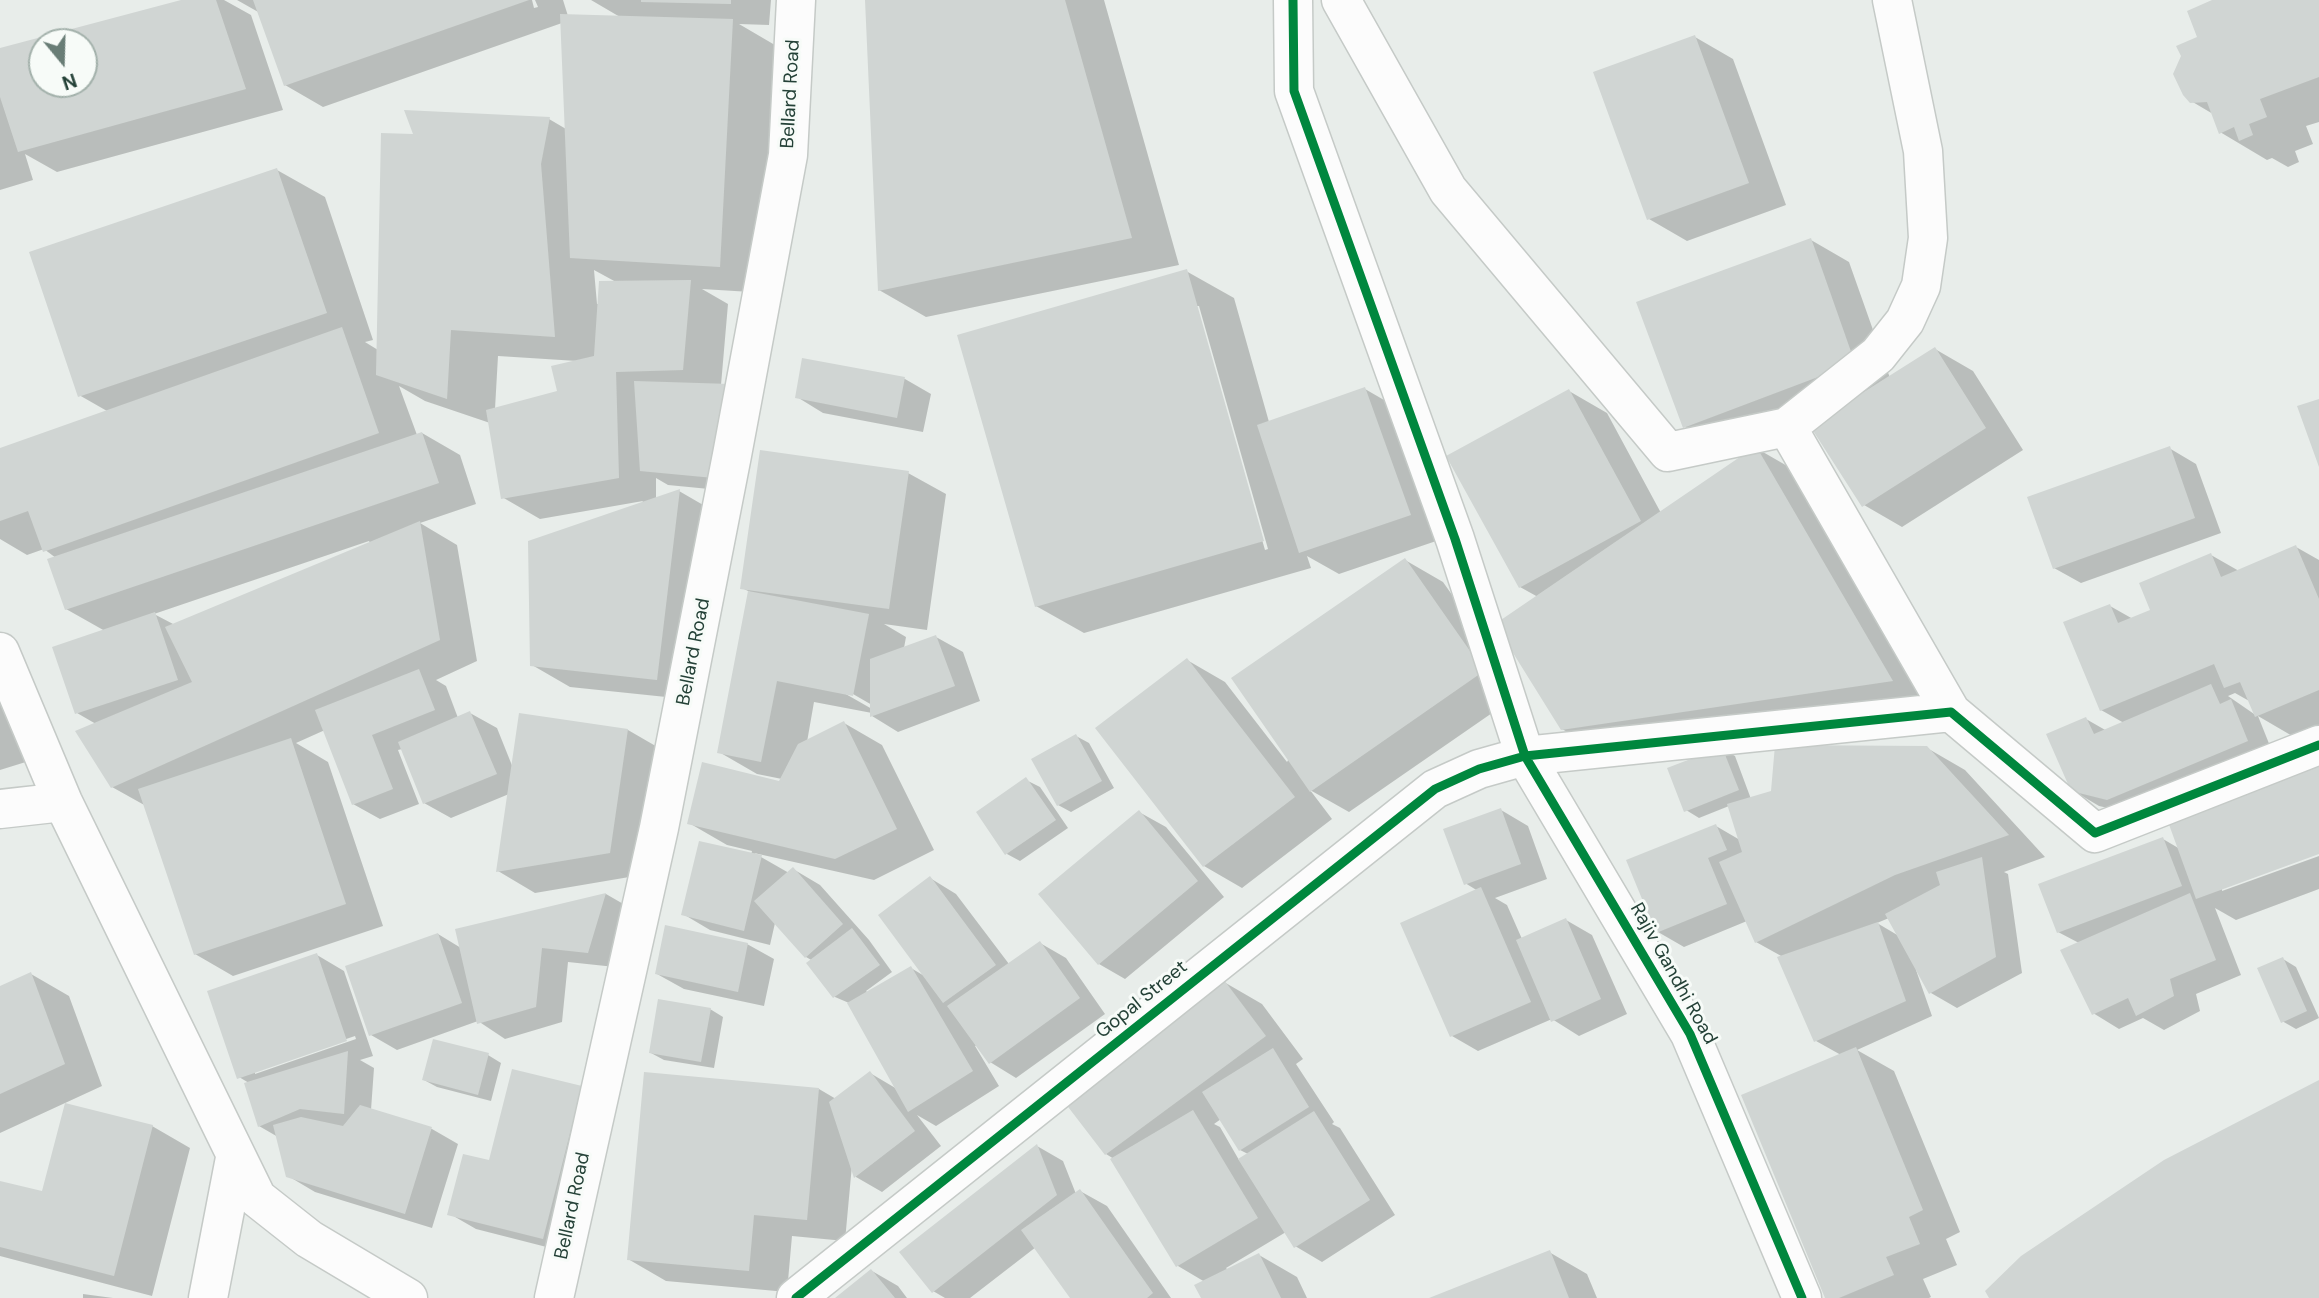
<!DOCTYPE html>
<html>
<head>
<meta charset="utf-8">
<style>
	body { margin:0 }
	#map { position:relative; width:2319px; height:1298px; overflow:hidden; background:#e8edea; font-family:"DM Sans",sans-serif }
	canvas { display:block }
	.north { position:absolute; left:28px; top:28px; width:70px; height:70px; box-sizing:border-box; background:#f7fbf8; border:2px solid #a3b1ab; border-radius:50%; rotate:161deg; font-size:19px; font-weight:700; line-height:28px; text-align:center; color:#244137 }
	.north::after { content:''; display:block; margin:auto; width:24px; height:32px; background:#697d76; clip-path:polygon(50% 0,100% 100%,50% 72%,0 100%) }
</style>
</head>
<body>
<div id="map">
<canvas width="2319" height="1298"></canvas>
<div class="north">N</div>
</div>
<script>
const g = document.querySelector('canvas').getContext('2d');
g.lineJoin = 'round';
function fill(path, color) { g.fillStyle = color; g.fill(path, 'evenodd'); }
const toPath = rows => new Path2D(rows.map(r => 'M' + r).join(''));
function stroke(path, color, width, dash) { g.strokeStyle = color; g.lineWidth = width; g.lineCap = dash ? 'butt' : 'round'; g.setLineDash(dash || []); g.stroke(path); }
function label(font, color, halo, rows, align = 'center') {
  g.font = font + ' "DM Sans",sans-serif'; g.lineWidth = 6; g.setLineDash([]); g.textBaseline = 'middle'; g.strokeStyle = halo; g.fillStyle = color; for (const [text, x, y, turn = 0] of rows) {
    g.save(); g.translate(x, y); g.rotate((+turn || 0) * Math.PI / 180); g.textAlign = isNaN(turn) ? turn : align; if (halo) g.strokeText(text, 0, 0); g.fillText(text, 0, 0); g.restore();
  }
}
const shadow = toPath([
	[188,0,224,0,251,15,283,110,57,172,25,154,33,180,0,190,0,50],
	[42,42,84,42,84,84,42,84],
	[237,0,532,0,534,8,538,7,535,0,563,0,568,16,620,17,591,0,771,0,769,25,739,24,780,48,767,293,702,289,728,304,721,385,740,492,668,485,656,478,656,499,679,491,717,513,695,700,570,687,532,665,643,501,540,519,502,497,490,423,425,401,399,386,417,435,422,433,460,455,476,504,420,523,457,545,477,661,436,680,446,686,458,718,470,713,497,728,513,768,521,715,628,730,666,752,647,874,535,893,498,871,509,794,451,818,424,803,402,749,398,750,419,804,380,819,353,804,325,730,296,743,328,762,383,926,233,976,195,954,146,806,112,787,96,724,77,713,105,631,66,609,56,558,44,549,27,555,0,539,0,449,107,411,79,395,277,170,325,197,373,340,365,342,378,350,415,136,549,119,566,129,562,23,323,107,285,85,260,13],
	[594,270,616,282,599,304,597,304],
	[498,356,577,361,559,392,495,409],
	[369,541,370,543,175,625,154,614],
	[867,0,1104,0,1179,265,926,317,879,290],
	[2216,0,2319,0,2319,122,2306,126,2313,144,2295,151,2299,162,2288,167,2272,158,2267,160,2220,132,2213,114,2191,101,2200,38],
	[1695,37,1733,59,1786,205,1687,241,1649,219],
	[1811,240,1849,262,1890,378,1935,349,1973,371,2023,450,1902,527,1864,505,1813,426,1723,449,1685,427],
	[1186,271,1234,298,1269,422,1365,389,1403,411,1448,537,1339,574,1307,556,1311,568,1084,633,1036,606],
	[1195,306,1199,306,1268,549,1265,550],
	[804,360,905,379,931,394,923,432,823,413,797,397],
	[1569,391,1607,413,1661,513,1756,448,1815,482,1951,715,1722,749,1735,756,1751,799,1927,748,1965,770,2045,857,2004,872,2008,874,2022,973,1957,1008,1931,993,1918,969,1916,970,1932,1016,1857,1050,1894,1071,1960,1232,1946,1239,1957,1265,1923,1279,1931,1297,1929,1298,1827,1298,1841,1055,1816,1041,1783,957,1756,942,1747,921,1684,947,1658,932,1716,826,1740,840,1729,806,1699,818,1686,810,1715,751,1622,763,1562,729,1538,597,1520,587],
	[1889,918,1899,936,1877,923],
	[2169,448,2196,464,2221,533,2081,583,2054,568],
	[908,473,946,494,927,630,884,624,906,637,904,648,936,637,963,652,980,701,898,732,872,716,872,713,814,702,807,742,844,723,882,745,934,850,874,880,754,853,789,873,793,869,820,885,869,940,892,972,866,991,868,993,911,968,926,977,930,878,956,894,1009,964,1040,943,1066,958,1105,1014,1016,1078,990,1062,977,1045,975,1046,999,1086,936,1126,917,1115,941,1146,882,1192,856,1177,852,1165,845,1241,792,1236,787,1292,666,1281,628,1259,819,1089,836,1099,870,1073,897,1089,849,1003,835,997,809,964,813,961,806,957,775,923,770,945,710,930,683,914,751,855,752,851,727,845,689,823,780,783,782,779,757,774,719,752,750,592,742,588],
	[846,690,872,705,872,709,844,693],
	[2296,547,2319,560,2319,727,2294,737,2258,716,2274,756,2135,814,2099,806,2072,790,2086,719,2107,731,2124,723,2101,710,2110,606,2133,619,2152,611,2211,555,2239,571],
	[2235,693,2251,702,2257,716,2228,696],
	[1405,560,1443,582,1521,693,1349,812,1310,790,1332,819,1242,888,1204,866,1187,660,1225,682,1287,762],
	[0,667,29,761,0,770],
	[1076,736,1089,743,1114,788,1071,812,1058,805],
	[1026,780,1040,787,1068,828,1020,861,1007,854],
	[1501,810,1528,826,1547,879,1495,898,1507,905,1522,939,1566,920,1592,935,1627,1014,1579,1036,1552,1019,1478,1051,1452,1036,1478,891,1465,883],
	[1139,812,1166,827,1224,897,1125,979,1099,964],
	[2163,839,2180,849,2319,852,2222,888,2222,891,2319,856,2319,889,2236,920,2215,908,2241,975,2196,994,2200,1011,2164,1030,2143,1018,2119,1029,2093,1013,2079,943,2058,932],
	[606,894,632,909,615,967,568,962,562,1022,505,1039,478,1021,397,1050,371,1035,438,934,461,948,457,930],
	[747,944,774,959,764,1006,684,989,657,974],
	[317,955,344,971,373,1056,360,1060,374,1068,371,1110,432,1129,458,1144,432,1228,315,1192,288,1176,278,1137,259,1126,249,1083,239,1077],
	[355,1036,356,1039,255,1074,255,1070],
	[2283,959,2296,967,2319,1018,2296,1029,2282,1021],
	[31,974,69,996,102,1086,0,1133,0,988],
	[1224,982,1262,1004,1303,1059,1296,1064,1334,1122,1332,1124,1340,1128,1395,1215,1322,1262,1295,1246,1286,1232,1226,1268,1228,1270,1259,1255,1297,1277,1307,1298,1203,1298,1205,1282,1178,1266,1114,1159,1106,1154],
	[1221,1119,1240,1150,1248,1154,1239,1160,1220,1127,1214,1124],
	[710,1009,723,1017,714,1068,664,1060,651,1053],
	[488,1055,501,1063,491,1101,437,1087,424,1080],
	[581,1088,570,1253,476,1229,450,1214],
	[152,1126,190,1148,152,1296,0,1256,0,1183,44,1193],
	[1037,1146,1063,1161,1076,1194,1080,1191,1107,1206,1171,1298,1072,1298,1036,1247,970,1298,945,1298,933,1291],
	[1549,1252,1587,1274,1597,1298,1433,1298],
	[872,1271,898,1286,907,1298,838,1298],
	[83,1294,113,1298,83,1298]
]);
const building = toPath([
	[181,0,216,0,246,89,18,152,0,97,0,48],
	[42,42,84,42,84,84,42,84],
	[253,0,529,0,284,86],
	[641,0,731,0,731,4,641,2],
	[865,0,1065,0,1132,238,878,291],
	[2212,0,2319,0,2319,77,2260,99,2267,117,2249,124,2253,135,2239,141,2234,127,2219,134,2207,102,2190,103,2183,95,2173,74,2181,56,2176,46,2197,37,2187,11],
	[560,14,733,19,720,267,570,258],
	[1695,35,1749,183,1647,220,1593,72],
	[404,110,550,117,541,164,555,337,451,330,447,399,376,375,381,133,413,134],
	[277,168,327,313,78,397,29,252],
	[1811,238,1855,363,1683,428,1636,302],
	[1187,269,1264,541,1035,607,957,335],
	[691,280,683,370,616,372,619,478,501,499,486,410,557,391,551,366,594,356,599,281],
	[342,327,379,433,43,552,28,511,0,521,0,448],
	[1935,347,1986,428,1862,507,1810,426],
	[802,358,905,377,897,418,795,398],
	[634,381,730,384,714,478,640,471],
	[1365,387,1411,515,1299,553,1257,425],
	[1569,389,1641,521,1519,588,1446,456],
	[2319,399,2319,467,2297,406],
	[422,432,439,483,65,610,47,559],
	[1756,446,1893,681,1561,730,1495,624],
	[2170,446,2195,518,2053,569,2027,497],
	[760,450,909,471,889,609,740,589],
	[680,489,657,680,530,666,528,541],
	[420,521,440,640,111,788,75,731,192,682,165,627],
	[2296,545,2319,599,2319,690,2255,717,2240,682,2224,688,2214,664,2100,711,2063,622,2110,604,2118,623,2150,610,2139,583,2211,553,2221,577],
	[1405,558,1484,671,1310,792,1231,678],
	[748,591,869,614,853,696,777,681,761,762,717,753],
	[155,612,178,680,75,714,52,647],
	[936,635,955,686,870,717,870,659],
	[1187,658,1295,797,1203,867,1095,728],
	[419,669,435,710,372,735,393,789,352,805,315,710],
	[2211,684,2220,704,2231,699,2248,741,2107,800,2071,791,2046,734,2086,717,2094,734],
	[470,711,497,774,423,804,398,742],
	[519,713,628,729,610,853,496,872],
	[844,721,897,829,835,859,687,824,702,762,779,781,798,744],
	[1076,734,1102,781,1057,806,1031,759],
	[291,738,346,904,194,955,138,789],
	[1775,745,1927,746,2009,835,1895,875,1755,943,1719,862,1742,852,1727,804,1771,791],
	[1722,747,1739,790,1684,812,1667,768],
	[2319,763,2319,854,2196,899,2167,819],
	[1026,777,1056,820,1005,855,976,812],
	[1501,808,1521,864,1464,885,1443,829],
	[1139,810,1198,881,1098,965,1038,894],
	[1716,824,1727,850,1708,858,1727,904,1656,933,1626,860],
	[2163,837,2182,886,2057,933,2038,884],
	[699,841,762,855,744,931,681,915],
	[1982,857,1996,957,1929,994,1885,914,1940,885,1936,872],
	[793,867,843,924,805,958,754,901],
	[930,876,996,965,943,1003,878,915],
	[1481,887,1531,1002,1450,1037,1400,923],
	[606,893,588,953,542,948,536,1007,477,1024,455,929],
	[2190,893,2216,960,2170,979,2174,996,2136,1016,2128,998,2092,1015,2060,950],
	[1566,918,1601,999,1551,1022,1516,940],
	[1878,922,1906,1001,1814,1042,1777,957],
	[665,925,748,943,738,992,655,974],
	[852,928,880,965,833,998,806,963],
	[438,933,462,1003,369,1036,345,966],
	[1040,941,1080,998,989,1064,947,1006],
	[317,953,347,1041,237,1079,207,991],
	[2283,957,2307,1011,2281,1023,2257,968],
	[911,966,973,1071,908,1112,847,1003],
	[31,972,65,1064,0,1094,0,986],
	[1224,980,1266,1036,1105,1155,1062,1099],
	[658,999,711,1008,701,1062,649,1053],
	[433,1039,489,1053,478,1095,422,1080],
	[1856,1047,1923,1210,1909,1217,1920,1244,1886,1257,1894,1275,1839,1298,1825,1298,1741,1095],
	[1273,1048,1309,1107,1239,1151,1202,1092],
	[348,1051,344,1114,300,1109,258,1127,244,1083],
	[512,1069,582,1086,543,1239,447,1215,463,1154,489,1160],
	[870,1071,915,1131,854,1178,829,1102],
	[644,1072,819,1088,807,1220,754,1215,749,1271,627,1260],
	[2319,1080,2319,1298,1989,1298,1985,1291,2021,1256,2164,1160],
	[65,1103,153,1125,114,1276,0,1247,0,1181,42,1191],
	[360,1105,432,1127,405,1214,286,1177,273,1125,301,1117,343,1126],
	[1193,1110,1258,1218,1176,1267,1110,1159],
	[1314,1111,1370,1200,1294,1248,1238,1159],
	[1037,1144,1057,1195,932,1293,899,1252],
	[1080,1189,1153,1293,1147,1298,1070,1298,1021,1230],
	[1550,1250,1569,1298,1429,1298],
	[1259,1253,1281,1298,1201,1298,1194,1285],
	[871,1269,895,1298,835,1298]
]);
const minor = toPath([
	[1293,0,1294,91,1455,539,1525,756,1690,1034,1802,1298],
	[1341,0,1448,190,1668,452,1787,427],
	[1892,0,1923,151,1928,238,1921,286,1905,321,1878,355,1787,427,1951,712],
	[0,652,63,802,257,1198,309,1239,408,1298],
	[0,809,63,802],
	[208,1298,235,1158],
	[796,1298,1435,789,1479,769,1525,756,1951,712,2095,833,2319,745]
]);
const tertiary = toPath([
	[554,1298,659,828,732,455,788,155,796,0]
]);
const cycleway = toPath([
	[1293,0,1294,91,1455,539,1525,756,1690,1034,1802,1298],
	[796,1298,1435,789,1479,769,1525,756,1951,712,2095,833,2319,745]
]);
const streetNames = [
	["Bellard Road",791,94,-87],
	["Bellard Road",694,652,-79],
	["Rajiv Gandhi Road",1673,974,61],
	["Gopal Street",1142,1000,-39],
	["Bellard Road",573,1206,-78]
];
fill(shadow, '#0003');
fill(building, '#d0d5d3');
stroke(minor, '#c5cac7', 41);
stroke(tertiary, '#c5cac7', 41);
stroke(minor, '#fcfcfc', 38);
stroke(tertiary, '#fcfcfc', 38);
stroke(cycleway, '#00873e', 9);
label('19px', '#244137', '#f7fbf8', streetNames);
</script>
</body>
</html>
